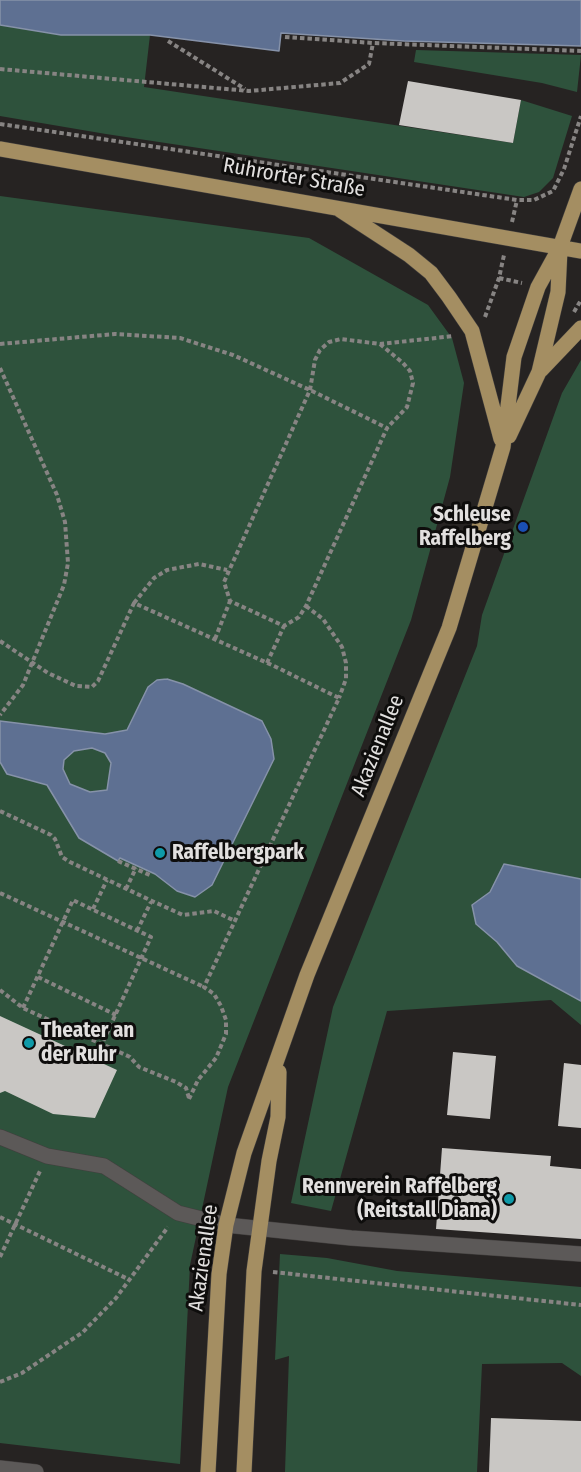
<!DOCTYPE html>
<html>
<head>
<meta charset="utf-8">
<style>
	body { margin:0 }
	canvas { display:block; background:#262322 }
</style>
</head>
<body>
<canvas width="581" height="1472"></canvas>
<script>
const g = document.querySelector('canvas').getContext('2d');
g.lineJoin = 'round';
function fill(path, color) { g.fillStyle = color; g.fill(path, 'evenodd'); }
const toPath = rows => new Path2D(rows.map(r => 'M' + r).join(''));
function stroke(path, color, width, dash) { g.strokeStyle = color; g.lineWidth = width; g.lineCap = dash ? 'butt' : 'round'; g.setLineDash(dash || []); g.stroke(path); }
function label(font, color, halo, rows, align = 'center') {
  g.font = font + ' "Fira Sans Condensed",sans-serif'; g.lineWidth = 6; g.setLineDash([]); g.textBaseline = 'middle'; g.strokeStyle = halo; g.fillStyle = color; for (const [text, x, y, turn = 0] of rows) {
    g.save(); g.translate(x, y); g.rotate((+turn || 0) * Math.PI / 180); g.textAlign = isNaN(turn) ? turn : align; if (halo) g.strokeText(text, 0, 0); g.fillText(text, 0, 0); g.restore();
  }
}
const green = toPath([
	[0,25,61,35,150,35,144,87,513,143,521,100,572,116,553,178,539,192,524,197,106,134,0,116],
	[416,50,581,55,577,92,542,83,414,62],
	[0,196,309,238,428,305,452,338,464,383,450,477,411,620,228,1087,190,1265,180,1464,0,1443],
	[581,360,581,879,505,864,477,924,497,942,517,966,581,1001,581,1025,551,1000,387,1011,331,1211,291,1203,333,1007,477,646,482,615,562,393],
	[280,1254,327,1258,397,1271,581,1287,581,1376,562,1363,482,1364,477,1472,285,1472,289,1356,275,1360]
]);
const water = toPath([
	[0,0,581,0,581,46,404,41,281,33,279,51,150,35,61,35,0,25,0,0],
	[167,679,183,684,262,721,271,739,274,759,212,885,195,897,177,891,155,874,120,858,118,861,79,838,47,785,7,774,0,762,0,721,105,734,127,730,148,687,157,680,167,679],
	[92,748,105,753,111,763,107,790,90,792,70,784,63,769,64,760,74,751,92,748],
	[504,864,581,879,581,1001,517,966,497,942,476,924,472,905,490,892,504,864]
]);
const building = toPath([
	[408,81,521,100,513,143,399,125],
	[0,1016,117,1070,95,1118,53,1114,5,1091,0,1093],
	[453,1052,496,1056,490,1119,447,1115],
	[564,1063,581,1065,581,1128,558,1126],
	[442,1148,551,1156,550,1166,581,1169,581,1239,436,1229],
	[491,1418,581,1421,581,1472,489,1472]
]);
const path = toPath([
	[285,37,373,43,581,51],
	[168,41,245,89],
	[0,69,249,91,340,83,369,64,373,43],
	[0,124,517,200,534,200,553,191,564,169,581,116],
	[512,222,517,200],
	[499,278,522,283],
	[574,312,581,300],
	[485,317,499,278,504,255],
	[0,344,115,334,180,338,233,355,310,390,387,428,306,606,299,617,284,626,230,601,224,582,310,390,315,360,320,350,329,342,341,339,380,344,454,336],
	[380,344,403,363,410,371,413,383,407,407,387,428],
	[0,368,57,495,65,522,68,563,64,585,23,685,0,715],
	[134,603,154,578,167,570,199,564,227,570],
	[306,606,323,619,342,647,346,663,346,679,339,698],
	[215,639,230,601],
	[0,641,48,673,76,686,92,687,98,681,134,603,274,666,339,698,204,987,214,994,221,1006,226,1020,226,1034,216,1058,198,1080,189,1099],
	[267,663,284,626],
	[0,811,51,835,55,839,62,857,70,862,152,901,183,915,214,911,235,921],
	[118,861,152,876],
	[126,889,136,868],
	[0,893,204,987],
	[93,909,107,880],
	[137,931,151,902],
	[38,977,116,1015],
	[0,990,23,1008,130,1057,139,1067,176,1082,186,1088,189,1098],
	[23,1008,73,900,85,906,151,937,102,1044],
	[0,1217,130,1280],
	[0,1257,40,1171],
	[273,1272,581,1305],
	[0,1382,22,1373,83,1332,116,1298,168,1227]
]);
const minor = toPath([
	[0,1137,47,1156,104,1166,178,1213,226,1225,351,1238,581,1254],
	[0,1468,36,1472]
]);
const major = toPath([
	[0,149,581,251],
	[340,210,409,255,431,273,449,297,472,331,501,439],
	[541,370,581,328],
	[509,436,539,372,558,292,560,250],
	[208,1472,219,1274,226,1225,244,1153,307,975,449,628,503,447,514,357,538,287,560,247,581,189],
	[244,1472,254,1271,269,1161,278,1117,279,1072]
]);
const markers = [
	[523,527,6,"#1a4fb4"],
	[160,853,6,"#0f9aa8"],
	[29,1043,6,"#0f9aa8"],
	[509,1199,6,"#0f9aa8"]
];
const streetNames = [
	["Ruhrorter Straße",294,178,10],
	["Akazienallee",378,746,-68],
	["Akazienallee",204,1258,-82]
];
const poiNames = [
	["Schleuse",511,515],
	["Raffelberg",511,539],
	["Raffelbergpark",172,853,"left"],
	["Theater an",41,1031,"left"],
	["der Ruhr",41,1055,"left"],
	["Rennverein Raffelberg",497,1187],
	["(Reitstall Diana)",497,1211]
];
fill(green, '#2e523c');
fill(water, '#5e7092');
stroke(water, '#8692a9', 1.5);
fill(building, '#c9c7c4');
stroke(minor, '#423f3e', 16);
stroke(major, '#423f3e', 16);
stroke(path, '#878483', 4, [4.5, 3]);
stroke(minor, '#5c5958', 15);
stroke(major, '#a48e62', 15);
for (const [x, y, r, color] of markers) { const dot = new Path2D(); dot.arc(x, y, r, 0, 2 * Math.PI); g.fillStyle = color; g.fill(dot); stroke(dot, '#0e0d0c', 2); }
label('21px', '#e2e0df', '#0e0d0c', streetNames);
label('bold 21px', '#e2e0df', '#0e0d0c', poiNames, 'right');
</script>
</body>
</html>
